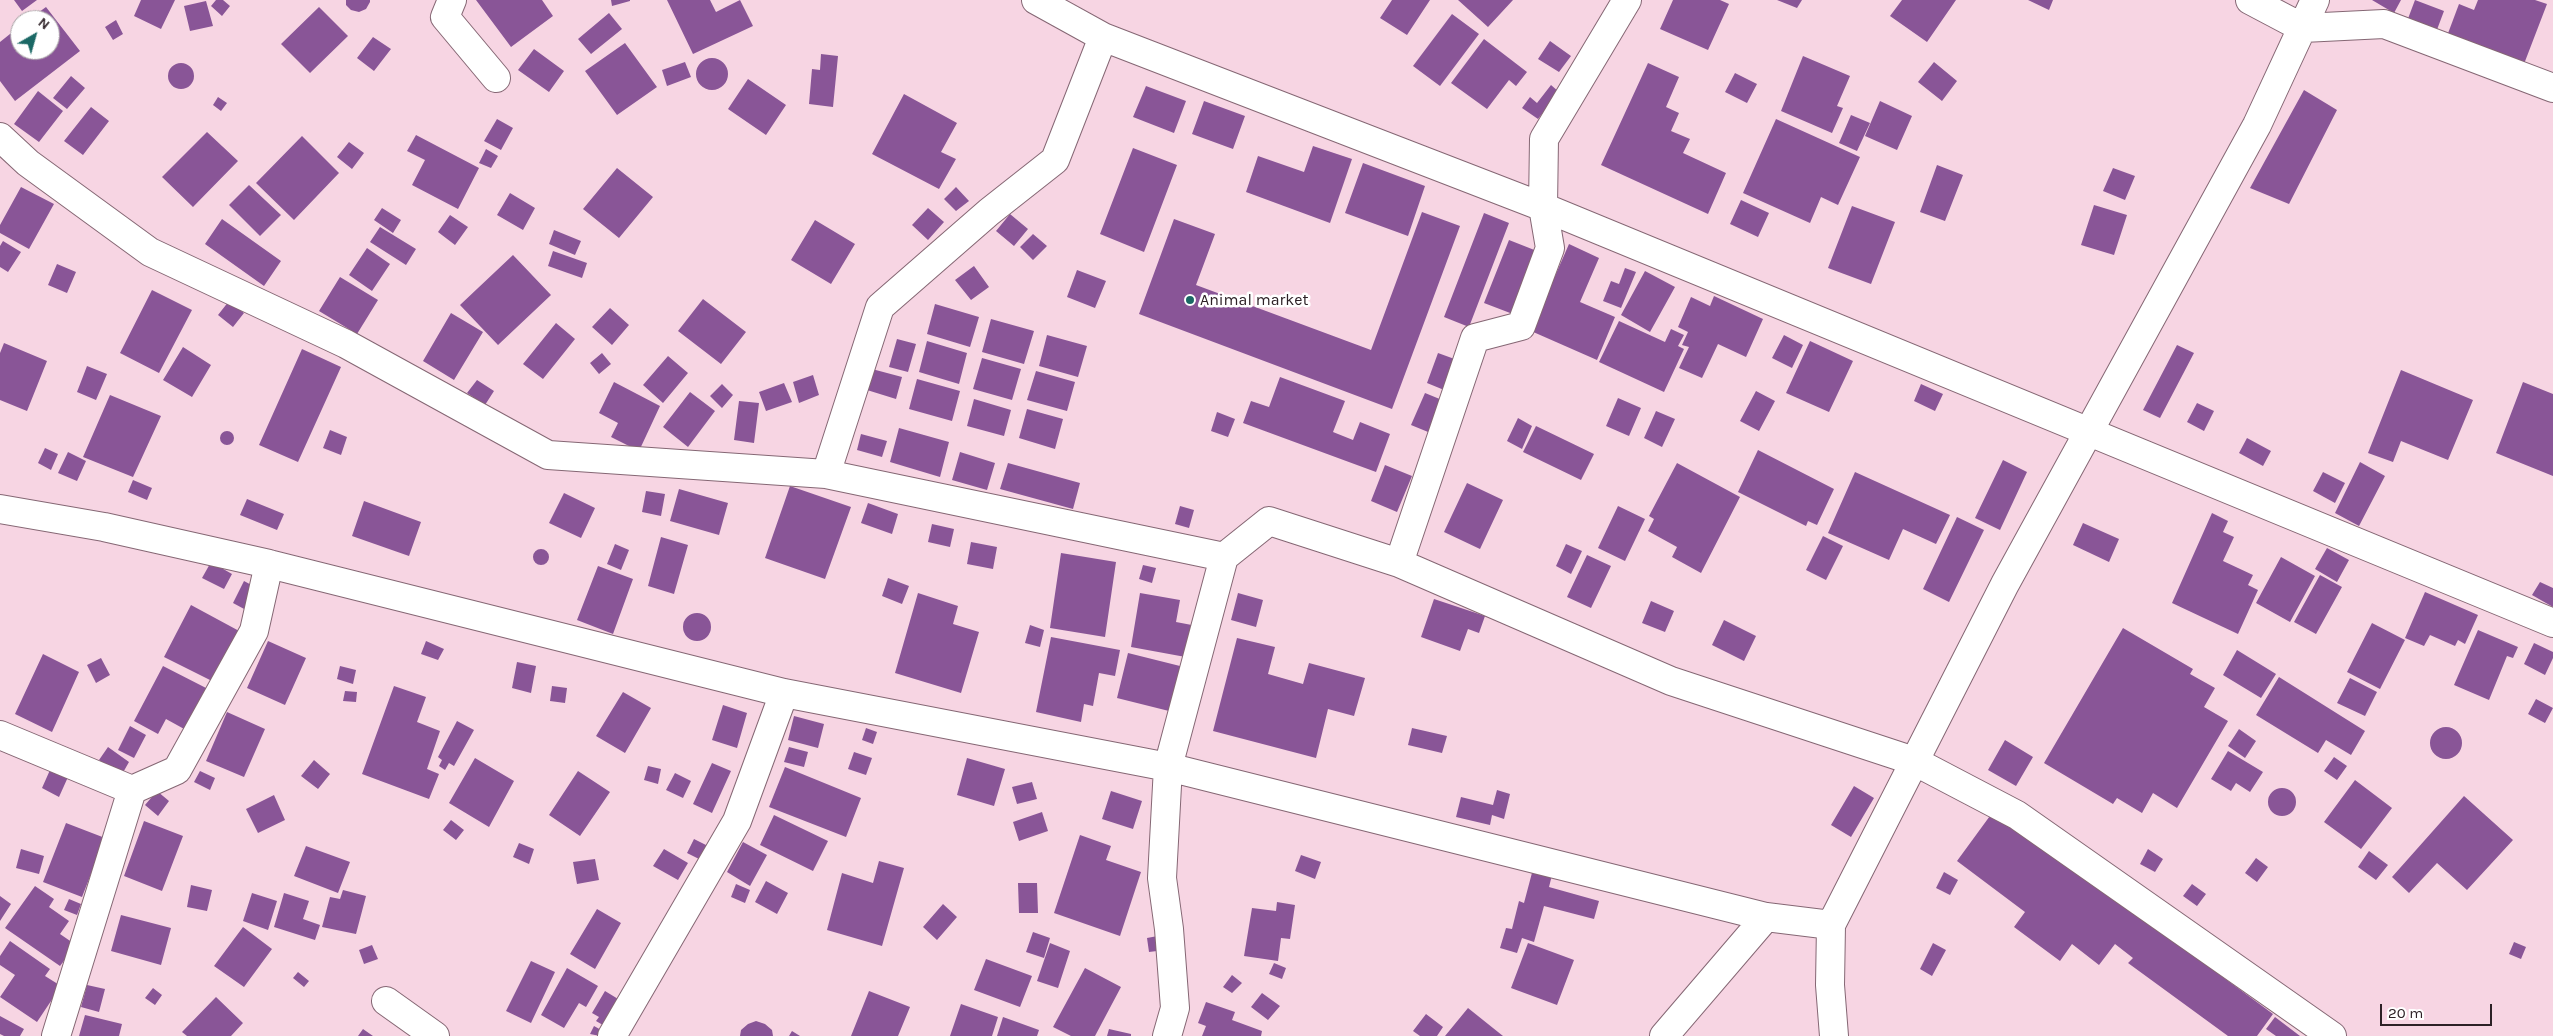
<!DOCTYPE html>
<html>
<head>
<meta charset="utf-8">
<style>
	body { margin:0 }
	#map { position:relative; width:2553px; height:1036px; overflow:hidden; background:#f7d5e3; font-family:Karla,sans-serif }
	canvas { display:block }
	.north { position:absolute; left:10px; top:10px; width:50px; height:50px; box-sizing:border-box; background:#fff; border:1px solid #aba6a8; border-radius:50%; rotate:38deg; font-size:14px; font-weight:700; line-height:20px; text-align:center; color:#2d2126 }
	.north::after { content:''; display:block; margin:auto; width:18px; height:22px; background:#1b6865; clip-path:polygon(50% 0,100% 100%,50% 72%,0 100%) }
	.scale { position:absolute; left:2380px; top:1004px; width:112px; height:22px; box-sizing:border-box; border:2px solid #2d2126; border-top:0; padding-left:6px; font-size:15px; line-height:18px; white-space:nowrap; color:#2d2126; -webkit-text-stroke:4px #fff; paint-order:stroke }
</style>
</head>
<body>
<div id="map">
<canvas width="2553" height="1036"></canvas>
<div class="north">N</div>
<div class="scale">20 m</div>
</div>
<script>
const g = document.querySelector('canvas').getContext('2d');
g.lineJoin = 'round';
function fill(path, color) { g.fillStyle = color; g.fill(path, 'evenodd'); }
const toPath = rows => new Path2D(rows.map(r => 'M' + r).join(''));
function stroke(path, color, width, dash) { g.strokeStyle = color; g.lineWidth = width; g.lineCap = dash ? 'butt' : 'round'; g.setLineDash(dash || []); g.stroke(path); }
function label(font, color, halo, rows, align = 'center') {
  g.font = font + ' Karla,sans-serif'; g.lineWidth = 5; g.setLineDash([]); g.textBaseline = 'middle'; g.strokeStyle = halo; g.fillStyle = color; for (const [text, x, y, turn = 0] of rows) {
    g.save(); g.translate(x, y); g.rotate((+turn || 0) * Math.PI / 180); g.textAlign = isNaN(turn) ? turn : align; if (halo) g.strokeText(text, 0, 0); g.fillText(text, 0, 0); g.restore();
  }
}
const building = toPath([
	[14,0,37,0,22,11],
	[141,0,175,0,161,29,134,16],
	[216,0,223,0,230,6,222,16,211,6],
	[346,0,370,0,370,2,366,9,359,12,351,10,346,5],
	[476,0,542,0,553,16,511,47],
	[611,0,630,0,630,1,612,6],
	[667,0,710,0,716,12,740,0,753,26,693,54],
	[1392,0,1430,0,1407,35,1380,18],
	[1458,0,1513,0,1488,27],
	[1673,0,1720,0,1729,4,1708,50,1660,29],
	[1777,0,1802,0,1797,8],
	[1902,0,1956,0,1927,42,1890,16],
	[2028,0,2053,0,2049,10],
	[2372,0,2401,0,2394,13],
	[2415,0,2444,11,2435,35,2406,24],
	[2478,0,2535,0,2547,4,2524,64,2447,36,2459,4,2474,10],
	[206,1,213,26,190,31,184,6],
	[46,7,80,51,15,101,0,81,0,42,20,26,20,50,50,50,50,20,28,20],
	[319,7,348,36,310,73,281,44],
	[609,13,622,29,591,54,578,39],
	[1452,14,1479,34,1440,86,1413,66],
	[116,20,123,34,113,40,105,27],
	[373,37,391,49,374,71,357,58],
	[1484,39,1527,72,1516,86,1509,80,1487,109,1451,83],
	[1550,41,1571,56,1559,72,1538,59],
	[625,43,657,87,617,115,585,71],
	[534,49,564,71,549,92,518,70],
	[821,54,838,56,833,107,809,104,812,69,820,70],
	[1803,56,1850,76,1837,106,1843,108,1832,133,1781,111],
	'696 74a16 16 0 1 1 32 0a16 16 0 1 1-32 0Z',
	[685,62,691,77,667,86,662,70],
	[1934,62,1957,81,1942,101,1918,82],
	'168 76a13 13 0 1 1 26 0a13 13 0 1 1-26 0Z',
	[1648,63,1679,77,1666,107,1679,113,1671,131,1690,139,1683,153,1726,173,1708,214,1601,165],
	[1735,73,1757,84,1747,103,1725,92],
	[71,76,85,88,67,109,53,98],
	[748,79,786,105,766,135,728,109],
	[1551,85,1559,92,1538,119,1522,108,1530,97,1537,103],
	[1146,86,1186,101,1174,133,1133,117],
	[2304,90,2337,110,2289,204,2250,188],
	[38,91,63,111,39,142,14,124],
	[904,94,957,123,941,152,956,159,939,189,872,154],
	[218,97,227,103,221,111,213,105],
	[1204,101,1245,116,1233,149,1192,134],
	[1880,101,1912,116,1897,150,1865,136],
	[91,107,109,121,83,155,64,141],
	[1851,115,1870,123,1857,151,1839,143],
	[497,119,513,128,501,150,484,141],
	[1776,119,1860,157,1838,205,1821,197,1810,223,1743,193],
	[207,132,238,161,193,207,162,177],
	[416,135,479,168,458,209,412,185,425,160,407,151],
	[302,136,339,173,294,220,256,183],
	[349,142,364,153,352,169,337,157],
	[1313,146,1352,159,1330,223,1246,192,1258,156,1304,172],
	[1133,148,1177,165,1144,252,1100,234],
	[486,149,498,156,491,168,479,163],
	[1363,163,1425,186,1408,236,1345,213],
	[1937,165,1963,175,1945,221,1920,212],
	[617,168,653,197,619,238,583,209],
	[2113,168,2135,176,2125,200,2103,191],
	[249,185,281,215,260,236,229,205],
	[21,187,54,204,29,249,0,233,0,225],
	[956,187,969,201,956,211,944,199],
	[510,193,535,208,523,230,497,215],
	[1741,200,1769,213,1758,237,1730,224],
	[2094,205,2127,215,2114,255,2081,245],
	[1852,206,1895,222,1871,284,1828,268],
	[382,208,401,220,393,233,374,220],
	[928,208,944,222,928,240,912,225],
	[1422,212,1460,226,1392,409,1139,314,1174,219,1215,234,1196,285,1371,350],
	[1484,213,1509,223,1469,327,1444,317],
	[1010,214,1028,229,1014,246,996,231],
	[450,215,468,227,455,245,438,232],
	[222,219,281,261,264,286,205,244],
	[815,220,855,244,831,284,791,260],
	[380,227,416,249,406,265,370,242],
	[554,230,581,241,575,255,549,244],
	[1033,234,1047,246,1033,260,1020,247],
	[1509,240,1542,253,1518,316,1484,303],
	[3,241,21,252,8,272,0,267,0,246],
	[1569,244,1599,258,1580,302,1615,317,1597,360,1531,331],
	[367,248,390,264,372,291,349,275],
	[553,251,587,263,582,278,548,266],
	[513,255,551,295,498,345,460,305],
	[57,264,76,272,67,293,48,285],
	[974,266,989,287,971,300,955,280],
	[1625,268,1636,272,1621,308,1603,301,1611,281,1619,284],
	[1077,270,1106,281,1095,308,1067,297],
	[1645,271,1675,287,1650,332,1621,315],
	[340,277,378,300,357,334,319,311],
	[152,290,192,310,159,373,120,353],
	[1714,296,1763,319,1746,357,1718,344,1702,378,1679,368,1689,347,1682,345,1688,332,1678,327,1691,297,1710,306],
	[703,299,746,332,721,364,678,331],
	[229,301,244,313,233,327,218,315],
	[935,304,979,317,970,347,927,334],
	[610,308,629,325,612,345,592,327],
	[451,313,483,332,454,380,423,361],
	[991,319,1034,331,1024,364,982,352],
	[1619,321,1665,342,1671,329,1684,335,1678,346,1684,349,1664,392,1599,362],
	[556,323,575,339,543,379,523,364],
	[1047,335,1087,346,1078,377,1039,366],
	[1784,335,1803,345,1792,368,1772,358],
	[897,339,916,344,908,372,889,367],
	[927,341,967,353,959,384,919,372],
	[1810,341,1853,361,1829,412,1786,393],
	[4,343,47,361,27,411,0,400,0,353],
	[2177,345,2194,353,2160,418,2143,410],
	[183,347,211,365,192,397,163,380],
	[302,349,341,367,298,462,259,445],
	[602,353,611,364,599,374,590,363],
	[1438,353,1460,361,1449,392,1427,383],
	[668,356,688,373,663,403,643,385],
	[982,358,1021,369,1012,400,973,389],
	[87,366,107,374,96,400,77,392],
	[872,369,902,377,896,399,867,390],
	[2401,370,2473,400,2448,460,2401,441,2393,462,2368,453],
	[1036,371,1075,382,1067,411,1027,400],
	[813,375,819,395,799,403,793,382],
	[1280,377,1345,401,1333,432,1353,440,1360,422,1390,434,1376,472,1243,423,1251,401,1269,407],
	[917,379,960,391,952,421,909,409],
	[477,380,494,391,485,405,467,393],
	[614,382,660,406,639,451,611,437,618,423,599,413],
	[2523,382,2553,394,2553,476,2496,453],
	[784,383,792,402,766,411,759,392],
	[722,384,733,395,722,408,710,396],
	[1921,384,1943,394,1935,411,1914,401],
	[1756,391,1775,401,1759,431,1740,421],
	[690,392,715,411,688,447,663,427],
	[1425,393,1447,402,1433,434,1411,425],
	[110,395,161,416,133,477,83,457],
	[1618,398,1641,408,1629,436,1606,426],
	[974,399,1011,410,1004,436,967,426],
	[739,401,759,403,754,443,734,440],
	[2197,403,2214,411,2204,431,2187,422],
	[1027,409,1063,419,1055,449,1019,438],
	[1656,411,1675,419,1662,447,1644,438],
	[1217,412,1235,419,1228,437,1211,431],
	[1518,418,1532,426,1522,449,1507,441],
	[1536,426,1594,454,1581,480,1523,452],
	[899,428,949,442,940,477,890,462],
	[330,430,347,437,341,455,323,448],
	'220 438a7 7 0 1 1 14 0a7 7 0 1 1-14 0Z',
	[861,434,887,441,882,457,857,450],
	[2247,438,2271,451,2263,466,2239,453],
	[45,448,58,454,51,470,38,463],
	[1758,450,1834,489,1817,525,1808,521,1806,526,1738,492],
	[68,452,86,461,77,481,58,473],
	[960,452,995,463,987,490,952,480],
	[2003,460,2027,472,2000,530,1975,518],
	[2360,462,2385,476,2359,526,2335,513],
	[1008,463,1080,483,1073,509,1000,489],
	[1677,463,1740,497,1701,573,1672,557,1677,547,1648,531,1654,519,1649,516],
	[1385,465,1412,476,1397,512,1371,501],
	[1855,472,1950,515,1936,544,1903,529,1889,560,1828,533],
	[2323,472,2345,483,2335,503,2313,491],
	[133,480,152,488,147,500,128,492],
	[1467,483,1503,500,1480,549,1444,532],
	[790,486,851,507,825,579,765,558],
	[679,489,728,503,719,535,670,521],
	[646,491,665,494,661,516,642,512],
	[564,493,595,508,581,538,549,523],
	[247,499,284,514,277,530,240,515],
	[364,501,421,522,409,556,352,536],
	[868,503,898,514,892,534,861,523],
	[1180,506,1194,510,1189,528,1175,524],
	[1618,506,1645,519,1625,561,1598,548],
	[2212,513,2228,521,2223,532,2234,537,2223,561,2253,575,2248,585,2258,590,2238,634,2172,603],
	[1957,517,1984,530,1949,602,1923,589],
	[2083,523,2119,539,2109,562,2073,545],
	[932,524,954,529,950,547,928,542],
	[1823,536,1843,546,1826,580,1806,570],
	[661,537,688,545,674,594,648,586],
	[971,542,997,547,993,569,967,564],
	[615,544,629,550,621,570,607,564],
	[1566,544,1582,551,1571,574,1556,566],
	[2327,548,2349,560,2337,582,2315,569],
	'533 557a8 8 0 1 1 16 0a8 8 0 1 1-16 0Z',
	[1061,553,1116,562,1105,637,1050,628],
	[1587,555,1611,566,1591,608,1567,597],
	[2281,557,2315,576,2290,622,2256,603],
	[211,562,232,574,224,589,202,578],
	[1143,565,1156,568,1152,583,1139,579],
	[598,566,633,579,613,634,577,620],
	[2320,575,2342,587,2316,634,2294,622],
	[888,578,909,586,902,604,882,596],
	[244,581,257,588,246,610,233,603],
	[2540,582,2553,588,2553,607,2532,595],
	[2425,592,2478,615,2465,644,2458,640,2455,646,2430,635,2424,646,2405,638],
	[918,593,958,606,953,624,979,632,961,693,895,673],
	[1140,593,1180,600,1176,622,1197,626,1191,658,1131,647],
	[1238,593,1263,600,1256,627,1231,620],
	[1434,599,1485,616,1479,633,1468,629,1460,651,1421,637],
	[1651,601,1674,611,1665,632,1642,623],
	[191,605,241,632,214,682,164,657],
	'683 627a14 14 0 1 1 28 0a14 14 0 1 1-28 0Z',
	[1724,620,1756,636,1744,661,1712,645],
	[2372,623,2405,640,2380,689,2347,672],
	[1030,625,1044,630,1040,647,1025,643],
	[2123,628,2193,669,2190,674,2215,688,2204,707,2228,721,2177,808,2153,793,2142,813,2117,798,2113,804,2044,763],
	[2478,630,2518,647,2513,658,2507,656,2489,700,2454,685],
	[1051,637,1120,650,1115,676,1099,673,1093,706,1084,704,1081,722,1036,712],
	[1237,638,1275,647,1268,674,1303,684,1309,663,1365,678,1354,716,1328,709,1316,758,1213,731],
	[268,641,306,658,285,705,247,688],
	[426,641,444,649,438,660,421,654],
	[2534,643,2553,652,2553,658,2545,675,2524,664],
	[2237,650,2276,674,2261,698,2223,675],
	[1128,653,1188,668,1177,713,1117,698],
	[43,654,79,672,52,732,15,714],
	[101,658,110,675,96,683,87,665],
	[517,662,536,666,531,693,512,688],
	[163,666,208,689,186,730,166,719,158,734,134,721],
	[340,666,356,670,353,684,337,679],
	[2279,677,2365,731,2351,755,2326,740,2318,753,2256,715],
	[2350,678,2377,692,2365,716,2337,703],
	[394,686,426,697,417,722,440,731,427,769,439,774,429,799,362,774],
	[552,686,567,688,565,703,550,701],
	[345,691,357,692,356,702,343,701],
	[623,692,651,708,625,753,596,736],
	[2536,699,2553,708,2545,723,2528,714],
	[723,705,747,713,737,748,712,740],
	[227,712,265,729,244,777,206,761],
	[794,716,824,724,818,748,788,740],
	[457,721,474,730,454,766,449,763,445,770,439,766,442,760,438,757],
	[130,726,146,735,134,758,118,750],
	'2430 743a16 16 0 1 1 32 0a16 16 0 1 1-32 0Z',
	[866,728,877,732,873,744,862,740],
	[1412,728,1447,736,1442,753,1408,745],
	[2239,729,2256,741,2245,758,2228,746],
	[2005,740,2033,757,2016,786,1988,770],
	[108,747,129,762,121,776,99,760],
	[789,747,808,752,804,767,784,762],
	[2228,751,2263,772,2250,792,2236,783,2231,791,2211,779],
	[854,752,872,758,866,775,848,769],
	[2334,757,2347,766,2337,780,2324,771],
	[475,758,514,781,489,827,449,803],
	[967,758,1005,769,994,806,957,795],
	[314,760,330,774,318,789,301,776],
	[712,763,731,771,712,813,693,804],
	[648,766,661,769,658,784,644,780],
	[785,767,861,798,846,837,769,807],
	[50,770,68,777,59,797,42,788],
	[200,771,215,778,210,790,194,782],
	[578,771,610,792,580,836,549,815],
	[675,773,691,781,683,798,666,790],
	[2355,780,2392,808,2361,849,2324,822],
	[1032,782,1037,799,1017,804,1012,787],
	[1854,786,1874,798,1851,837,1831,825],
	'2268 802a14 14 0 1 1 28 0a14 14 0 1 1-28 0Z',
	[1497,790,1510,794,1504,819,1492,815,1490,825,1456,817,1461,797,1493,805],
	[157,791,169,801,158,816,145,805],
	[1111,791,1142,801,1133,829,1102,819],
	[274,795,285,820,258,833,246,809],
	[2464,796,2513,840,2467,890,2437,863,2409,893,2392,877],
	[1995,809,2273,1014,2257,1036,2228,1036,2128,963,2133,958,2115,944,2099,965,2072,944,2060,961,2014,927,2025,912,1957,861],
	[1042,812,1048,831,1019,841,1013,822],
	[774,815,828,841,813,871,760,845],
	[451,820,464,830,456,840,443,830],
	[144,821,183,836,162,891,124,876],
	[66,823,105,838,82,897,43,882],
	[1080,835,1111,846,1106,860,1141,872,1120,936,1054,913],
	[694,839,708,846,701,860,687,853],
	[743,842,767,855,750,886,727,872],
	[519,843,534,849,529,864,513,857],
	[306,846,350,862,338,893,294,876],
	[21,849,44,856,39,874,16,868],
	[664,849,688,863,678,880,653,866],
	[2148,849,2163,859,2155,872,2140,864],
	[2369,851,2388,865,2376,880,2358,867],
	[1301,855,1321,862,1315,879,1295,871],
	[2256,858,2268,867,2257,882,2245,873],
	[595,859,599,880,577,884,573,862],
	[879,861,904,868,882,946,827,930,842,873,873,883],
	[1533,869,1552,875,1549,887,1599,901,1594,919,1544,906,1534,942,1522,938,1517,953,1500,948,1506,928,1512,929,1519,901,1524,903],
	[1944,872,1958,880,1950,895,1936,888],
	[766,881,788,893,777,914,755,902],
	[1018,883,1037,883,1038,913,1019,913],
	[736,884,750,890,745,903,731,897],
	[2192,884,2206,894,2197,906,2183,896],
	[191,885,212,890,207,911,187,907],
	[35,886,54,899,49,907,69,921,60,934,76,945,60,966,5,928],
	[343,890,366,896,356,934,322,927,330,897,340,899],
	[252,893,277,901,268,930,243,921],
	[284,893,309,901,303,919,320,925,315,940,274,927],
	[0,896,11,904,0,921],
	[69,899,81,904,77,915,64,910],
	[1277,902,1295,905,1290,939,1281,938,1278,961,1244,956,1252,908,1276,911],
	[943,904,957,917,937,940,923,927],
	[597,909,621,923,595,969,570,954],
	[121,915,171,928,161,965,111,951],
	[243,927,272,949,244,987,214,966],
	[1033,932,1050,938,1044,958,1026,952],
	[1163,935,1165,950,1149,952,1147,938],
	[10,941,50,969,45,976,61,986,37,1022,0,997,15,975,0,965,0,956],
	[2514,942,2526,947,2521,959,2509,954],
	[1050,943,1070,951,1058,988,1037,981],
	[1528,943,1574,960,1557,1005,1511,988],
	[1933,943,1946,950,1932,976,1920,969],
	[372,945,378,959,364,964,359,950],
	[986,959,1032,976,1020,1007,974,990],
	[531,961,555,972,531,1023,506,1011],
	[1274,963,1286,968,1282,979,1269,974],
	[567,968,598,986,586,1007,579,1003,564,1028,541,1015],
	[1085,968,1121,987,1095,1036,1071,1036,1053,1027],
	[298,972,309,981,304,987,293,978],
	[1232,975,1242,983,1232,993,1223,987],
	[87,985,105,989,99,1012,81,1007],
	[153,988,162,995,155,1005,145,998],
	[605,991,623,1002,608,1028,596,1021,599,1017,592,1013],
	[869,991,910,1007,898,1036,851,1036],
	[1262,993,1280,1006,1268,1020,1251,1007],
	[216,997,243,1023,231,1036,187,1036,182,1032],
	[1206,1002,1235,1012,1232,1020,1262,1031,1261,1036,1202,1036,1206,1026,1198,1023],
	[961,1004,998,1017,992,1036,950,1036],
	[1468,1008,1503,1036,1445,1036],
	[1426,1014,1443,1027,1437,1036,1420,1036,1413,1031],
	[85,1015,122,1024,119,1036,79,1036],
	[0,1016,24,1029,20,1036,4,1036,0,1034],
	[1003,1017,1039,1030,1037,1036,997,1036],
	[2275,1017,2300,1036,2276,1036,2266,1029],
	[756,1021,765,1024,772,1030,773,1036,740,1036,741,1030,748,1024],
	[594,1026,603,1031,600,1036,590,1034],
	[363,1029,373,1036,358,1036],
	[1109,1029,1131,1034,1131,1036,1107,1036],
	[792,1031,800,1036,789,1036]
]);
const minor = toPath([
	[452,0,445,17,496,78],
	[1036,0,1103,37,1543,207,2553,623],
	[2250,0,2303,28,2384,24,2553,88],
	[0,137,28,163,150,252,346,344,548,455,826,474,1224,557],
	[826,474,880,307,989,212,1055,160,1103,37],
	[0,509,104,527,269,564,784,693,1168,767,1766,917,1831,925],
	[1399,563,1671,681,1914,761,2017,815,2332,1036],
	[0,735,132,790],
	[386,1001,435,1036],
	[56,1036,132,790,177,770,254,631,269,564],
	[612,1036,737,821,784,693],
	[1167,1036,1175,1008,1169,929,1162,878,1168,767,1224,557,1269,521,1399,563,1475,338,1521,326,1550,248,1543,207,1544,139,1627,0],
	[1664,1036,1766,917],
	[1834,1036,1830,985,1831,925,2005,584,2257,125,2315,0]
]);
const markers = [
	[1190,300,5,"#1b6865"]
];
const poiNames = [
	["Animal market",1200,300]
];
fill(building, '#895597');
stroke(minor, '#856774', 30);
stroke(minor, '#fff', 28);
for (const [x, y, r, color] of markers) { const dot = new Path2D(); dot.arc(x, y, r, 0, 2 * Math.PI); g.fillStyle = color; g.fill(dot); stroke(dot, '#fff', 2); }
label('16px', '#2d2126', '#fff', poiNames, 'left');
</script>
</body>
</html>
